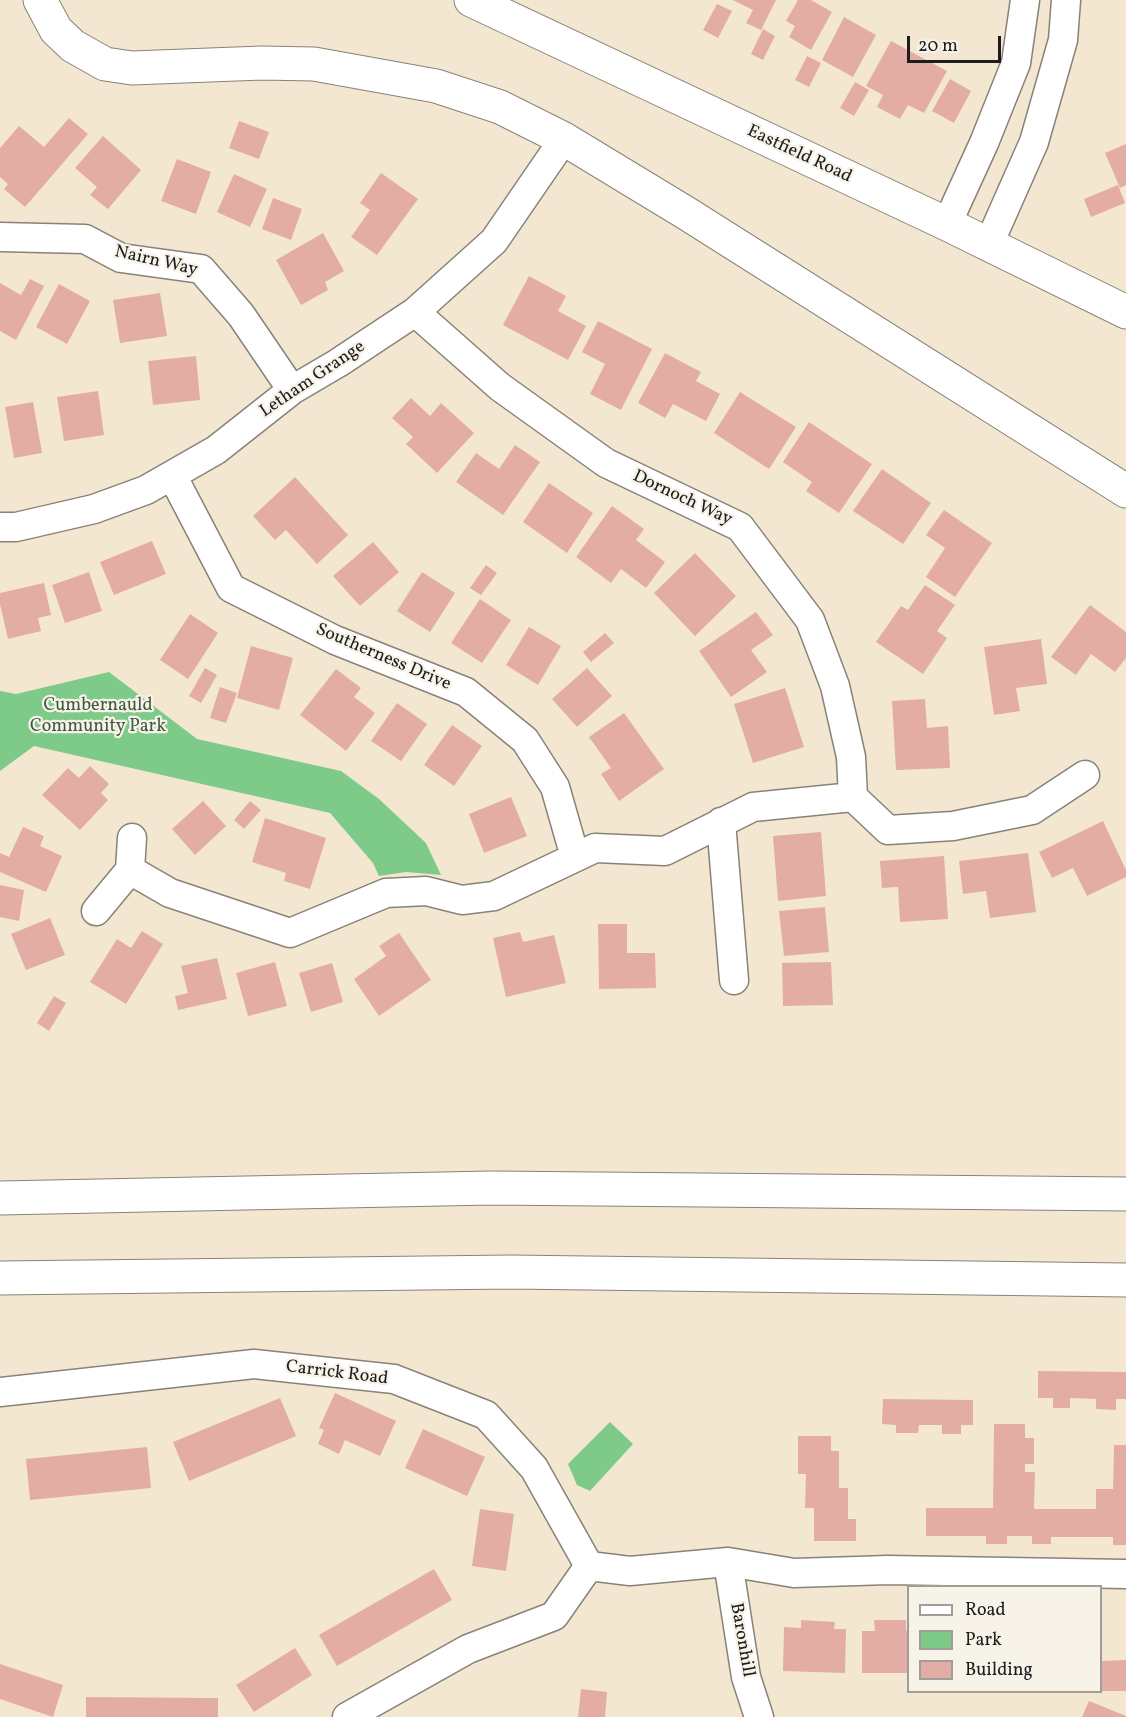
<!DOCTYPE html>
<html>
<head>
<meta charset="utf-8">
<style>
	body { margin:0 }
	#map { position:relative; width:1126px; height:1717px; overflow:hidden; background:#f4e7d2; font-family:Vollkorn,serif }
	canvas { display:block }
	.legend { position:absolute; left:907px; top:1585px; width:195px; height:108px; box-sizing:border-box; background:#f7f3e8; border:2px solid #9f9d96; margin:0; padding:8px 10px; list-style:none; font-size:18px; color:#1c1c1c }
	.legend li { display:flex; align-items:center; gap:12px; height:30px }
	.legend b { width:30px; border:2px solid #9f9d96 }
	.scale { position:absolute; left:907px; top:36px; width:94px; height:27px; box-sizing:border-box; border:3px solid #1c1c1c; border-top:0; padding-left:8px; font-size:18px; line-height:21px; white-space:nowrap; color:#1c1c1c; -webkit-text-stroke:4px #f7f3e8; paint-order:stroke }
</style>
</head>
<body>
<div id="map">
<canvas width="1126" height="1717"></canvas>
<ul class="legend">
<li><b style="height:8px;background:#fff"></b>Road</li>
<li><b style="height:16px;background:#7dca89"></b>Park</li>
<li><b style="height:16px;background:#e3ada5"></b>Building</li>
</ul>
<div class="scale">20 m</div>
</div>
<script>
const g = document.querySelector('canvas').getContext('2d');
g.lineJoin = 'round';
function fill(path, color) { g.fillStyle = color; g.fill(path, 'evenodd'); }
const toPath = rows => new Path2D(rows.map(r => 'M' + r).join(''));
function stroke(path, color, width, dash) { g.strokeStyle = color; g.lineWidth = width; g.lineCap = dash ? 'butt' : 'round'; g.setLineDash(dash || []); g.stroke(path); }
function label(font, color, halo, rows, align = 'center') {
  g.font = font + ' Vollkorn,serif'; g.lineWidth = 4.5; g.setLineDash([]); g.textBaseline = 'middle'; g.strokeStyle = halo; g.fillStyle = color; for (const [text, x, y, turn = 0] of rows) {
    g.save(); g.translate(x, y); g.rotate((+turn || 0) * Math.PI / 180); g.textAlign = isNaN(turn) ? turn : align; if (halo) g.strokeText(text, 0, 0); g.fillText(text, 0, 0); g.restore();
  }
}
const green = toPath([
	[109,672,197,739,341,771,379,799,426,843,441,875,406,872,379,876,373,863,330,813,34,746,0,771,0,691,16,694],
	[610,1422,633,1444,590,1491,577,1485,568,1464]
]);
const building = toPath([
	[733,0,776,0,761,30,746,23,753,10],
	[798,0,811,0,832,12,811,50,789,37,795,26,786,21],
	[717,4,732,11,718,38,703,30],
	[844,17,876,35,853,77,822,60],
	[763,29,775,36,763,60,751,54],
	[891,41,947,71,924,113,908,105,900,119,877,107,883,95,866,86],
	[807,56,821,63,809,87,795,80],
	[950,79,971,91,954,123,932,111],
	[855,82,869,90,854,116,840,108],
	[69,118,88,134,25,207,4,189,8,184,0,177,0,148,19,126,44,147],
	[239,121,269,132,259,159,229,148],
	[103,136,141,170,108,209,90,195,97,187,75,168],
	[1126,144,1126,185,1120,188,1105,153],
	[177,159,211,172,196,214,161,201],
	[381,173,418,199,377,255,351,237,370,210,360,203],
	[234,174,267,189,250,227,217,212],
	[1118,185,1125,203,1091,217,1084,199],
	[273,198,302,209,291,240,262,229],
	[323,233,344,271,325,282,328,290,301,305,276,260],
	[529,276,566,296,558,311,586,326,568,360,503,325],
	[30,279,44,286,16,340,0,331,0,283,21,295],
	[59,284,90,301,67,344,36,327],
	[160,293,167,336,120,343,113,300],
	[598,321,652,349,621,410,590,394,605,364,582,352],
	[665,353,701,372,696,381,720,394,706,421,673,404,665,418,638,403],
	[196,356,200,400,153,405,148,361],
	[98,391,104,435,64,441,57,397],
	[740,392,796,427,769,469,714,433],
	[411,398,430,416,441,403,474,433,437,473,406,444,413,437,392,418],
	[33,402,42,453,14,458,5,407],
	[809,422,872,464,839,513,806,491,812,482,783,462],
	[515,445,540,462,503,515,456,482,476,453,499,469],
	[882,469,931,503,903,544,853,511],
	[295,477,348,535,317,564,286,530,275,540,253,516],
	[549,483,593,513,567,553,523,522],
	[612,506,644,529,636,540,665,562,646,588,621,569,611,583,576,557],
	[944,510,992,543,955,597,926,577,945,548,926,535],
	[152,541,166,574,114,595,100,562],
	[373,542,399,572,360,606,333,576],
	[695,553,736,596,695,636,654,593],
	[486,565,497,573,481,595,470,588],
	[89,572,102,611,65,623,52,585],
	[422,572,455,593,430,632,397,611],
	[44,583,51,615,38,618,41,631,8,639,0,604,0,593],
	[925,585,955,605,937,631,947,638,923,674,876,642,901,606,908,610],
	[480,599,511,620,482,663,451,643],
	[1090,605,1126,632,1126,658,1115,672,1091,654,1076,675,1051,657],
	[756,612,773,635,751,650,767,672,731,697,699,651],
	[190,614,218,633,188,679,160,660],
	[529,627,561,646,538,685,506,665],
	[605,633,614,643,591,662,583,652],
	[1041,639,1047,684,1016,688,1020,711,994,715,984,647],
	[251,646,293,658,279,710,237,698],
	[205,668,217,675,201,703,189,696],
	[587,668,612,696,577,727,552,699],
	[336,669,361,688,354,697,375,713,346,751,300,715],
	[220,687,237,693,226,723,210,718],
	[785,688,804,747,753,763,734,704],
	[925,699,927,728,948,726,950,768,896,770,892,701],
	[397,703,427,724,401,761,371,741],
	[624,713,664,769,619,801,601,774,611,768,589,737],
	[452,725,482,746,454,786,424,765],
	[90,766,109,784,101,793,108,800,80,830,42,795,68,768,79,778],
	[511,797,527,836,484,853,469,814],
	[203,801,226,826,195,855,172,829],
	[250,801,261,810,244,829,234,820],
	[265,818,326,838,310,889,284,881,286,873,252,862],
	[1103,821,1126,870,1126,877,1087,896,1073,868,1052,878,1039,852],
	[23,827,44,836,40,846,62,856,46,892,0,872,0,853,9,857],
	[821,832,826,896,778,901,773,836],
	[1028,853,1036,912,990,918,986,891,963,894,959,861],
	[944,856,948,919,900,922,898,887,882,888,880,861],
	[0,885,24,890,19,921,0,917],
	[825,907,829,952,784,956,779,911],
	[50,918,65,955,26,970,11,934],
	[598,924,627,924,627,953,655,953,656,988,599,989],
	[142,931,163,944,126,1004,90,982,117,939,131,948],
	[520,932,523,942,554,935,566,983,506,997,493,938],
	[399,933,431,980,379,1016,354,979,386,956,379,946],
	[217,958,227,999,178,1010,175,996,188,993,181,966],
	[275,962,287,1006,248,1016,236,973],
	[831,962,833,1005,783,1006,782,963],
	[332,963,343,1002,311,1012,299,973],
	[54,996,66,1003,49,1031,37,1023],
	[1038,1371,1126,1372,1126,1399,1116,1399,1116,1410,1096,1409,1096,1399,1070,1398,1070,1408,1053,1408,1053,1398,1038,1398],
	[335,1393,396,1421,380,1456,345,1440,339,1454,318,1444,324,1430,319,1428],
	[280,1398,296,1436,189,1481,173,1442],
	[883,1399,973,1400,973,1425,961,1425,961,1434,942,1434,942,1425,919,1425,918,1433,896,1433,896,1425,882,1424],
	[994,1424,1025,1424,1025,1438,1034,1438,1034,1464,1025,1464,1025,1472,1035,1472,1034,1509,1096,1509,1096,1489,1113,1489,1114,1445,1126,1445,1126,1545,1113,1545,1113,1537,1051,1537,1051,1544,1032,1544,1032,1536,1007,1536,1007,1544,986,1544,986,1536,926,1536,926,1508,993,1508],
	[423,1429,485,1457,467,1496,405,1468],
	[798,1436,831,1436,831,1451,839,1451,839,1488,848,1488,848,1519,856,1519,856,1541,814,1541,814,1508,805,1508,806,1474,798,1474],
	[147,1447,151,1488,30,1500,26,1459],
	[480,1509,514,1514,506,1571,472,1566],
	[434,1569,452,1600,337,1666,319,1635],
	[801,1620,835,1622,834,1629,846,1629,845,1673,783,1671,784,1627,801,1628],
	[874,1620,906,1620,906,1631,908,1631,908,1673,862,1673,862,1631,875,1631],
	[295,1648,312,1675,254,1712,236,1685],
	[1126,1660,1126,1691,1102,1691,1101,1661],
	[0,1664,63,1685,53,1717,0,1699],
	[581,1689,607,1692,605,1717,578,1717],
	[86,1697,218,1698,218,1717,86,1717],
	[1089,1701,1126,1716,1126,1717,1082,1717]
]);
const street = toPath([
	[947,224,984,143,1016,63,1025,0],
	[0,237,85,239,121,258,201,269,241,315,292,390],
	[988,246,1034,142,1063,40,1066,0],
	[415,312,500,387,606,463,740,527,810,620,835,686,851,757,853,797,888,830,953,826,1032,810,1085,775],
	[172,475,231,588,335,640,466,692,525,740,555,787,575,857],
	[0,527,16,527,94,509,146,490,216,450,292,390,338,363,415,312,494,241,564,139],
	[721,822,734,980],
	[130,870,170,893,290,933,386,893,426,891,462,900,494,896,595,848,665,851,753,807,853,797],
	[96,911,130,870,132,838],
	[0,1392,254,1364,394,1379,486,1415,534,1468,589,1566],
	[728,1562,746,1677,759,1717],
	[347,1717,468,1649,554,1616,589,1566,630,1571,728,1562,794,1573,888,1570,1126,1574]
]);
const secondary = toPath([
	[40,0,56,30,73,46,105,64,132,68,262,63,314,64,436,86,500,107,564,139,686,213,1126,491],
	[471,0,947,224,1126,312]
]);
const highway = toPath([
	[0,1198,491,1188,1126,1194],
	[0,1278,511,1272,1126,1280]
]);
const streetNames = [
	["Eastfield Road",799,155,25],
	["Nairn Way",156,262,13],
	["Letham Grange",313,380,-34],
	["Dornoch Way",682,499,25],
	["Southerness Drive",383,658,23],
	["Carrick Road",337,1374,7],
	["Baronhill",741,1640,80]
];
const parkNames = [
	["Cumbernauld",98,707],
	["Community Park",98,728]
];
fill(green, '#7dca89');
fill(building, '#e3ada5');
stroke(street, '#888277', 31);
stroke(secondary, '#888277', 35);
stroke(highway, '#888277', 35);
stroke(street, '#fff', 28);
stroke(secondary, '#fff', 33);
stroke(highway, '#fff', 33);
label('18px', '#1c1c1c', '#f7f3e8', streetNames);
label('18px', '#3e5942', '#f7f3e8', parkNames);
</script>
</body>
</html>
